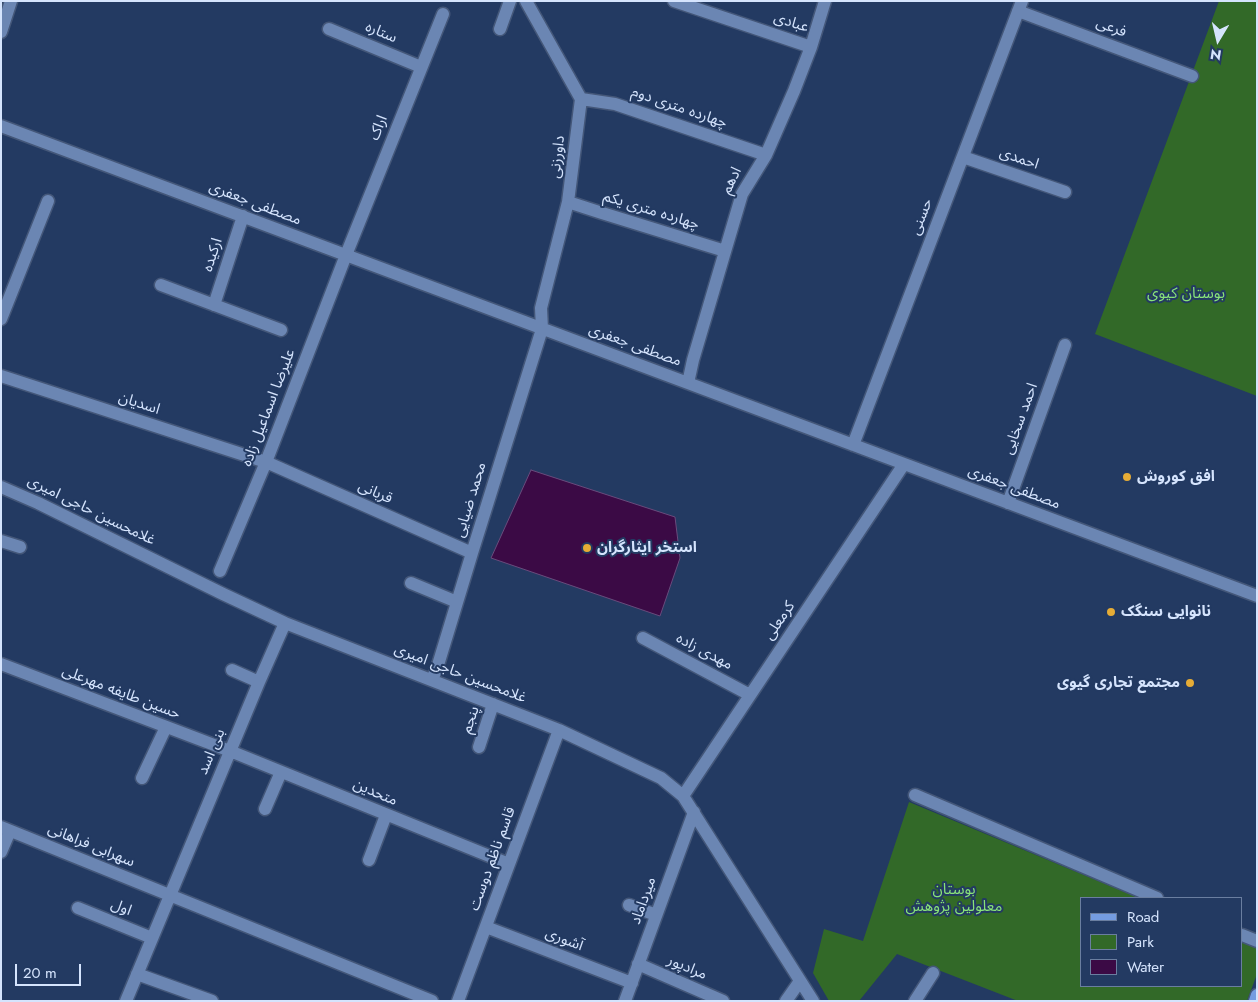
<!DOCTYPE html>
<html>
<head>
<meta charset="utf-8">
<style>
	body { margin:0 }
	#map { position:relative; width:1258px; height:1002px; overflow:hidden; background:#233a62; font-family:Jost,sans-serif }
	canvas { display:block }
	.frame { position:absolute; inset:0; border:2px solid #d5e4fd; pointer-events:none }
	.legend { position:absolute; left:1080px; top:897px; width:162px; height:90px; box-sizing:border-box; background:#233a62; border:1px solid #6a7ea0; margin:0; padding:6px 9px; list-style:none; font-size:15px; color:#d5e4fd }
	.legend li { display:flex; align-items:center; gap:10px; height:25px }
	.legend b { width:25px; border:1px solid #6a7ea0 }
	.north { position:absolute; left:1193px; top:15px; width:50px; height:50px; -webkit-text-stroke:4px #233a62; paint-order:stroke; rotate:189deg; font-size:14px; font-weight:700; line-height:20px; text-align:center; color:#d5e4fd }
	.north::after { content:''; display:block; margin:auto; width:18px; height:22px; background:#d5e4fd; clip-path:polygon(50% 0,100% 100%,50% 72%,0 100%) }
	.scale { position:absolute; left:15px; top:964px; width:66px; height:22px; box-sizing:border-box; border:2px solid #d5e4fd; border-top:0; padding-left:6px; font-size:15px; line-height:18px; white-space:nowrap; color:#d5e4fd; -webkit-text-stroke:4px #233a62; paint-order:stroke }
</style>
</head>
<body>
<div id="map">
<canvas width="1258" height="1002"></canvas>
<div class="frame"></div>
<ul class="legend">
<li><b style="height:6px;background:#749ce1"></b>Road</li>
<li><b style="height:14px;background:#326928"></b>Park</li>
<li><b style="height:14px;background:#3b0a45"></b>Water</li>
</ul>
<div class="north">N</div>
<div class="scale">20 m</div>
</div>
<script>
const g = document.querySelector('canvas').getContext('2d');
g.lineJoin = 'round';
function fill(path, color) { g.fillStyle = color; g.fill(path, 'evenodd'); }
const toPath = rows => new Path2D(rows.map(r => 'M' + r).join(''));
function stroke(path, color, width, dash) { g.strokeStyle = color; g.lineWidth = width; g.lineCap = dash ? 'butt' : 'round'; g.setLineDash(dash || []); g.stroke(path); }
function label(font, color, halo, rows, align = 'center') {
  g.font = font + ' Jost,"Noto Sans Arabic",sans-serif'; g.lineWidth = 4; g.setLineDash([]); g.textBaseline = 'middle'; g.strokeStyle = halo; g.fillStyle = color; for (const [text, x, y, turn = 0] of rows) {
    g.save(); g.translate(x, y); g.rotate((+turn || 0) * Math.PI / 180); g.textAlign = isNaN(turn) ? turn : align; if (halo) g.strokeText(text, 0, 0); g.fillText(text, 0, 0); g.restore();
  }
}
const green = toPath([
	[1219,1,1257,1,1257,396,1095,334],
	[909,802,1139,898,1082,898,1082,986,1242,986,1242,942,1257,948,1257,974,1247,1001,1018,1001,897,954,859,1001,829,1001,813,973,824,929,863,941]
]);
const water = toPath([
	[531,470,675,517,680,558,660,616,491,558,531,470]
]);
const minor = toPath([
	[674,1,811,47],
	[1018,11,1192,76],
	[329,29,421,67],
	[500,29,510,1],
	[1,32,11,1],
	[581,99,615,104,766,155],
	[1,126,1257,596],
	[963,157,1065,192],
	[568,202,602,213,725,251],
	[161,285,281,330],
	[214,305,243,216],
	[1,319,48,201],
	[1,376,266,462,472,553],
	[688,383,693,360,742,194,766,155,794,91,811,47,825,1],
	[853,445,1022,1],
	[1,487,38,503,223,594,285,623,559,730,661,778,683,796,813,1001],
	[1008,503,1065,345],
	[1,541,20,547],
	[220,571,266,462,346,255,443,14],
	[411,583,457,602],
	[643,638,750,695],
	[1,664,230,751,509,864],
	[232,670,259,682],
	[432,680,438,665,472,553,542,329,541,308,568,202,581,99,526,1],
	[479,747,493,704],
	[142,778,166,727],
	[915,795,1157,898],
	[683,796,904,464],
	[265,809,281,772],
	[1,827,432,1001],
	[1,852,10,831],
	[369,860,386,815],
	[629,905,656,915],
	[78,908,152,938],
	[486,927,632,983],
	[1242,935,1257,941],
	[638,964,723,1001],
	[137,974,212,1001],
	[126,1001,259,682,285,623],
	[458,1001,559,730],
	[625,1001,694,812],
	[786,1001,800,981],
	[915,1001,933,973]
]);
const major = toPath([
	[1255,1001,1257,995]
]);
const markers = [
	[1127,477,5,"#e6ac36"],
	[587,548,5,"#e6ac36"],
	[1111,612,5,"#e6ac36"],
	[1190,683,5,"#e6ac36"]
];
const streetNames = [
	["عبادی",791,23,18],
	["فرعی",1111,28,20],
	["ستاره",381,33,23],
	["چهارده متری دوم",679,108,19],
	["اراک",379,128,-68],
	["داورزنی",558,157,-83],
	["احمدی",1019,159,19],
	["ادهم",732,181,-64],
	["مصطفی جعفری",255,204,21],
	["چهارده متری یکم",651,211,17],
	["حسنی",922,217,-69],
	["ارکیده",213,255,-72],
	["مصطفی جعفری",635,346,20],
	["اسدیان",139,404,18],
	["علیرضا اسماعیل زاده",269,408,-69],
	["احمد سخایی",1021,419,-70],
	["مصطفی جعفری",1014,488,21],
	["قربانی",375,493,24],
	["محمد ضیایی",471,500,-73],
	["غلامحسین حاجی امیری",91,511,26],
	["کرمعلی",780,621,-56],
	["مهدی زاده",704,652,28],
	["غلامحسین حاجی امیری",460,674,21],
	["حسین طایفه مهرعلی",121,693,21],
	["پنجم",471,720,-71],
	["بنی اسد",212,752,-67],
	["متحدین",375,793,23],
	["سهرابی فراهانی",91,846,22],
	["قاسم ناظم دوست",493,859,-70],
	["میرداماد",644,901,-70],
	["اول",121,908,22],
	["آشوری",564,940,21],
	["مرادپور",687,968,23]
];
const parkNames = [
	["بوستان کیوی",1186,294],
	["بوستان",954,890],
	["معلولین پژوهش",954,907]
];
const poiNames = [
	["افق کوروش",1137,477],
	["استخر ایثارگران",597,548],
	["نانوایی سنگک",1121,612],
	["مجتمع تجاری گیوی",1180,683,"right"]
];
fill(green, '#326928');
fill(water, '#3b0a45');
stroke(water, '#694b7c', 1);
stroke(minor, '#445779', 15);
stroke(major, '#445779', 15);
stroke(minor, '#6b86b3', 12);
stroke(major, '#749ce1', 12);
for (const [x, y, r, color] of markers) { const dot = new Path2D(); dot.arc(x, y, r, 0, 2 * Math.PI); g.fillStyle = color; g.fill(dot); stroke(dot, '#233a62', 2); }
label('15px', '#d5e4fd', '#233a62', streetNames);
label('15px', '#89e379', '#233a62', parkNames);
label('bold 15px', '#d5e4fd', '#233a62', poiNames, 'left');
</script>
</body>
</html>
